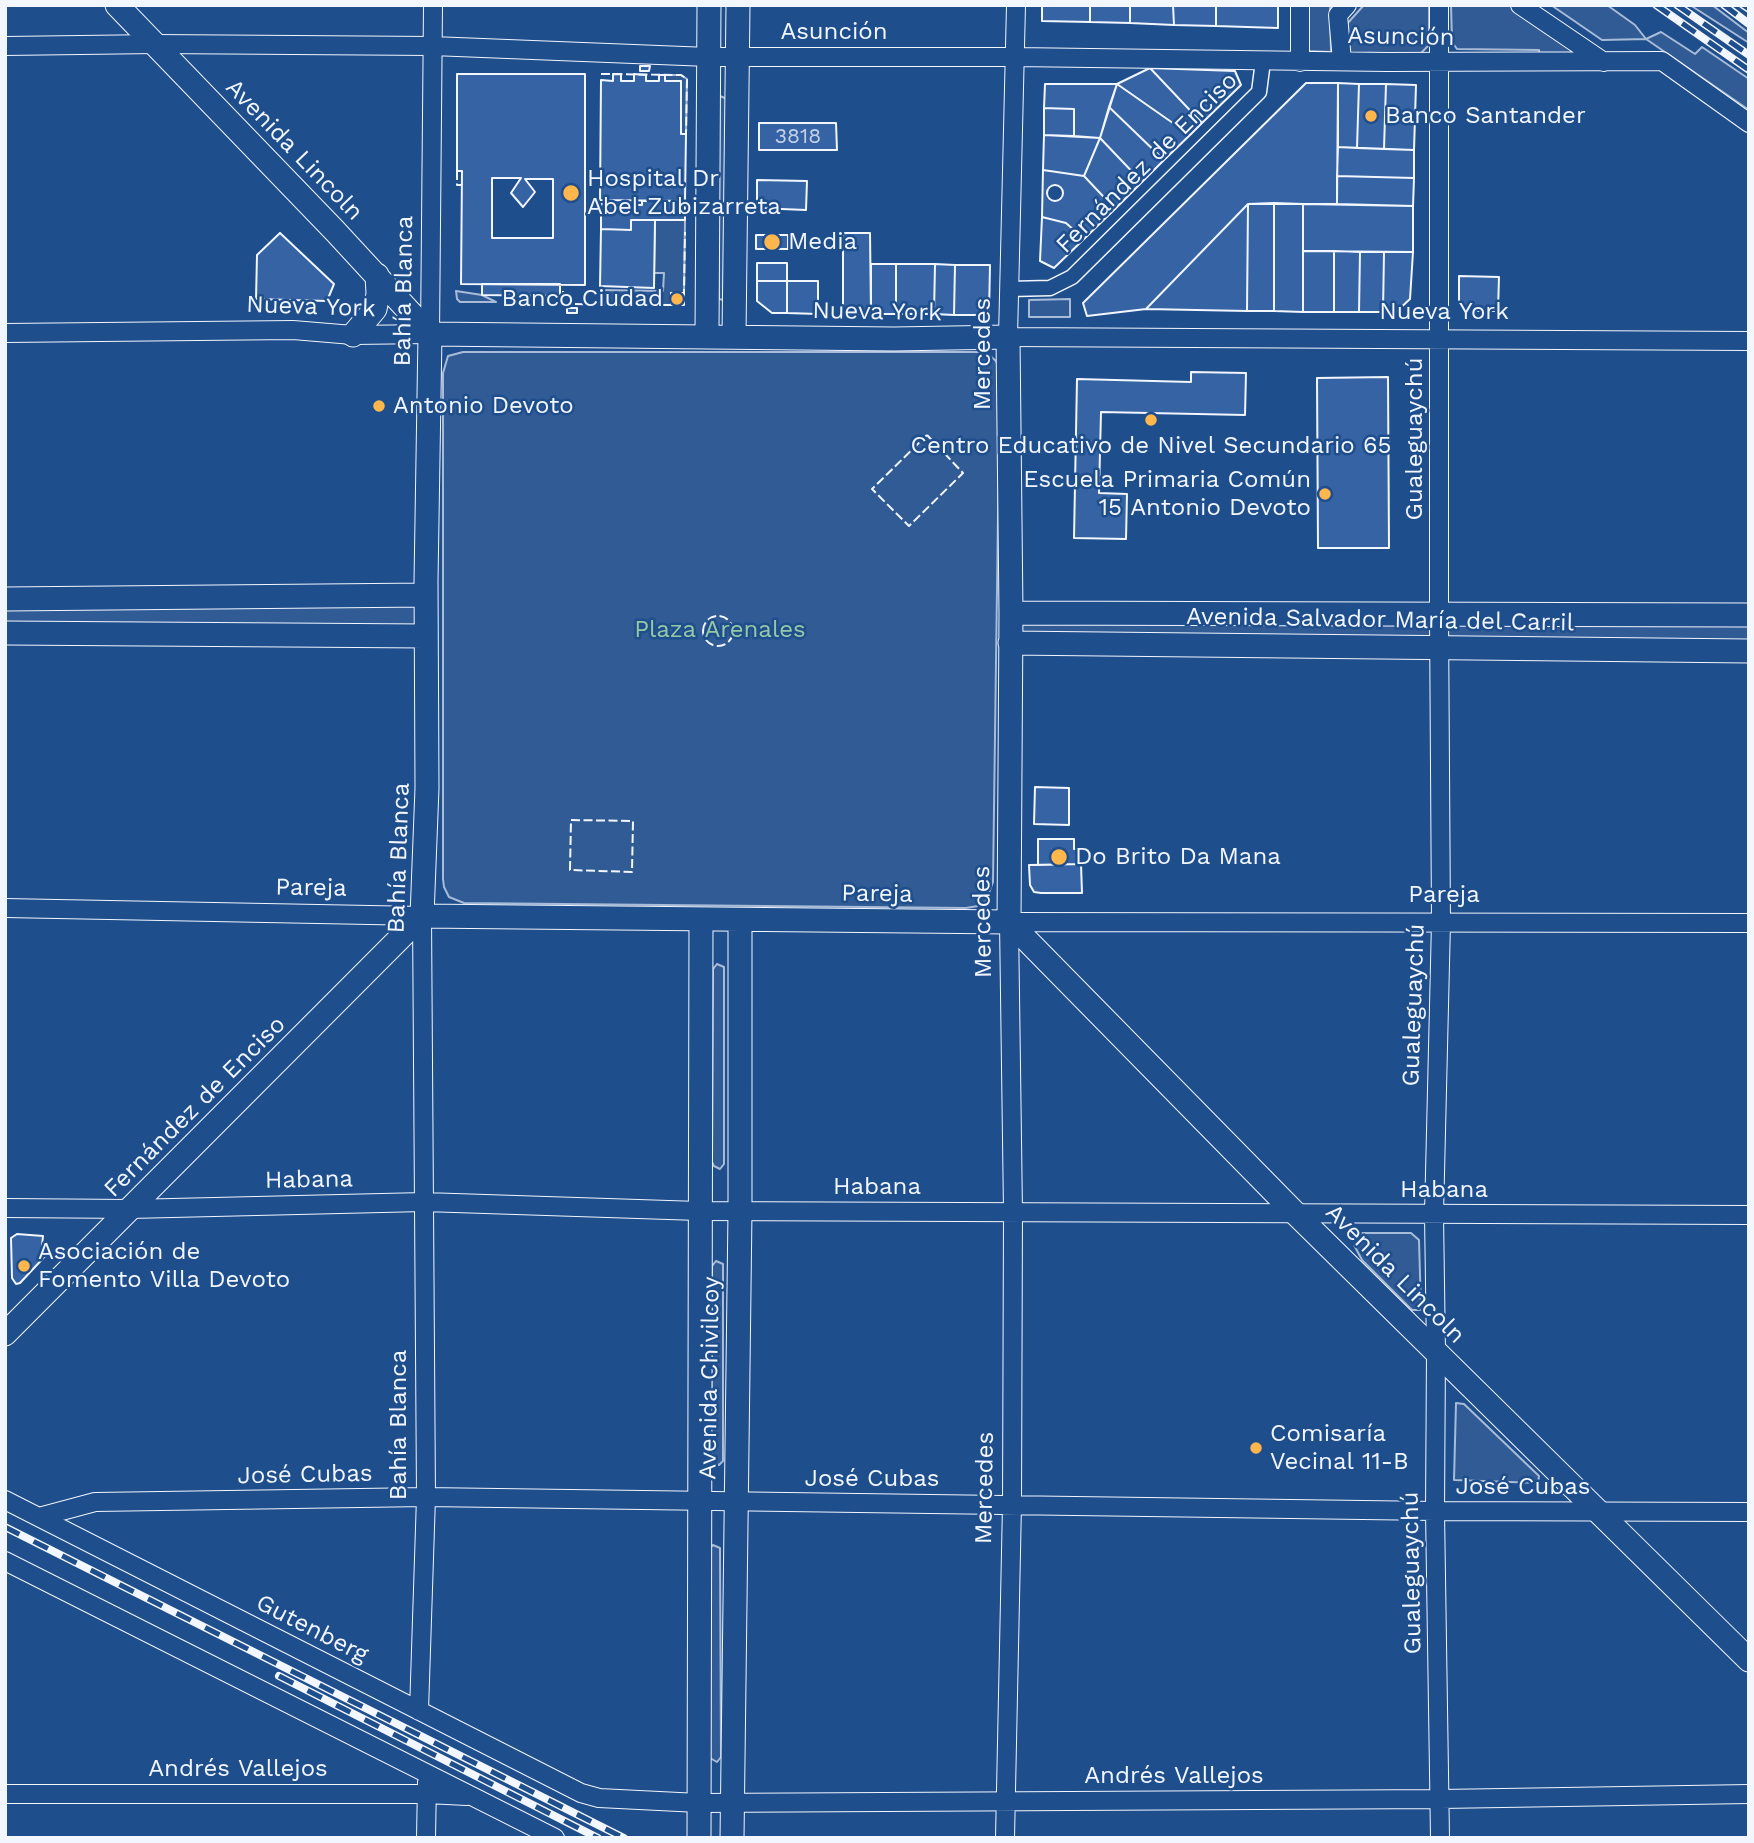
<!DOCTYPE html>
<html>
<head>
<meta charset="utf-8">
<style>
	body { margin:0 }
	#map { position:relative; width:1754px; height:1843px; overflow:hidden; background:#1f4e8c; font-family:"Work Sans",sans-serif }
	canvas { display:block }
	.frame { position:absolute; inset:0; border:7px solid #f2f6ff; pointer-events:none }
</style>
</head>
<body>
<div id="map">
<canvas width="1754" height="1843"></canvas>
<div class="frame"></div>
</div>
<script>
const g = document.querySelector('canvas').getContext('2d');
g.lineJoin = 'round';
function fill(path, color) { g.fillStyle = color; g.fill(path, 'evenodd'); }
const toPath = rows => new Path2D(rows.map(r => 'M' + r).join(''));
function stroke(path, color, width, dash) { g.strokeStyle = color; g.lineWidth = width; g.lineCap = dash ? 'butt' : 'round'; g.setLineDash(dash || []); g.stroke(path); }
function label(font, color, halo, rows, align = 'center') {
  g.font = font + ' "Work Sans",sans-serif'; g.lineWidth = 5; g.setLineDash([]); g.textBaseline = 'middle'; g.strokeStyle = halo; g.fillStyle = color; for (const [text, x, y, turn = 0] of rows) {
    g.save(); g.translate(x, y); g.rotate((+turn || 0) * Math.PI / 180); g.textAlign = isNaN(turn) ? turn : align; if (halo) g.strokeText(text, 0, 0); g.fillText(text, 0, 0); g.restore();
  }
}
const built = toPath([
	[1306,5,1332,5,1330,8,1331,52,1305,51,1306,5],
	[1364,5,1429,5,1429,45,1420,54,1347,53,1346,25,1364,5],
	[1451,5,1511,5,1587,57,1540,57,1539,50,1457,49,1452,42,1451,5],
	[1551,5,1607,5,1635,25,1646,39,1661,32,1695,54,1702,47,1749,79,1749,110,1646,39,1602,40,1551,5],
	[1690,5,1712,5,1749,33,1749,43,1690,5],
	[665,75,681,75,687,79,686,134,681,134,681,81,665,81,665,75],
	[720,96,727,99,726,298,723,300,719,299,717,99,720,96],
	[655,220,685,220,684,293,671,293,671,305,602,304,602,290,663,291,664,273,654,273,655,220],
	[456,291,482,295,496,302,460,302,457,299,456,291],
	[1070,299,1070,317,1029,317,1029,300,1070,299],
	[463,352,979,352,988,354,996,361,1000,370,993,882,986,901,978,906,966,908,464,903,449,897,444,887,443,879,443,373,448,356,463,352],
	[426,595,426,636,5,633,5,599,426,595],
	[1011,613,1749,615,1749,651,1010,643,1011,613],
	[717,964,724,967,724,1164,720,1169,714,1166,712,1162,713,969,717,964],
	[1362,1233,1411,1233,1419,1240,1421,1310,1412,1310,1362,1260,1354,1245,1362,1233],
	[716,1261,723,1264,723,1461,719,1465,713,1463,711,1459,712,1266,716,1261],
	[1456,1403,1464,1404,1539,1476,1538,1483,1454,1480,1456,1403],
	[713,1545,720,1548,720,1552,721,1757,717,1762,710,1758,710,1548,713,1545]
]);
const building = toPath([
	[1042,5,1090,5,1090,22,1042,21,1042,5],
	[1090,5,1130,5,1130,23,1090,22,1090,5],
	[1130,5,1173,5,1174,25,1130,23,1130,5],
	[1173,5,1216,5,1216,26,1174,25,1173,5],
	[1216,5,1278,5,1278,28,1216,26,1216,5],
	[640,66,650,66,649,71,640,71,640,66],
	[1150,68,1235,71,1241,85,1202,123,1150,68],
	[1150,68,1202,123,1190,135,1117,84,1150,68],
	[457,74,585,74,585,285,461,284,462,171,457,171,457,74],
	[492,178,521,178,511,193,523,207,535,192,525,179,553,179,553,238,492,238,492,178],
	[613,74,621,74,621,81,634,81,634,74,646,75,646,81,659,81,659,75,665,75,665,81,681,81,681,134,686,134,685,201,600,200,601,80,613,81,613,74],
	[1306,83,1338,83,1337,204,1248,204,1146,309,1087,316,1083,303,1306,83],
	[1338,83,1359,84,1357,148,1338,147,1338,83],
	[1045,84,1117,84,1100,138,1074,136,1074,109,1044,108,1045,84],
	[1117,84,1190,135,1164,160,1109,107,1117,84],
	[1359,84,1386,84,1384,149,1357,148,1359,84],
	[1386,84,1416,85,1414,150,1384,149,1386,84],
	[1109,107,1164,160,1142,182,1100,138,1109,107],
	[1044,108,1074,109,1074,136,1044,135,1044,108],
	[759,123,836,123,837,150,759,150,759,123],
	[1044,135,1100,138,1084,176,1043,170,1044,135],
	[1100,138,1142,182,1115,209,1084,176,1100,138],
	[1338,147,1414,150,1414,178,1337,176,1338,147],
	[1043,170,1084,176,1115,209,1084,239,1066,223,1042,217,1043,170],
	[1337,176,1414,178,1413,206,1337,204,1337,176],
	[757,180,807,181,806,210,757,208,757,180],
	'1047 193a8 8 0 1 1 16 0a8 8 0 1 1-16 0Z',
	[642,201,685,201,685,220,631,220,631,230,601,229,601,204,642,205,642,201],
	[1274,203,1274,311,1247,311,1248,204,1274,203],
	[1274,203,1303,204,1303,312,1274,311,1274,203],
	[1248,204,1247,311,1146,309,1248,204],
	[1303,204,1413,206,1413,252,1303,251,1303,204],
	[1042,217,1066,223,1084,239,1054,268,1040,261,1042,217],
	[631,220,655,220,654,288,600,286,601,229,631,230,631,220],
	[280,233,334,284,327,301,256,299,257,255,280,233],
	[843,233,870,233,871,314,843,314,843,233],
	[756,235,788,235,788,249,756,249,756,235],
	[1303,251,1334,251,1334,312,1303,312,1303,251],
	[1334,251,1360,252,1359,312,1334,312,1334,251],
	[1360,252,1384,252,1383,312,1359,312,1360,252],
	[1384,252,1413,252,1410,299,1396,312,1383,312,1384,252],
	[757,263,787,263,787,281,757,281,757,263],
	[871,264,896,264,896,314,871,314,871,264],
	[896,264,935,264,934,314,896,314,896,264],
	[935,264,955,265,954,315,934,314,935,264],
	[955,265,990,265,989,315,954,315,955,265],
	[1459,276,1499,277,1498,311,1470,311,1459,301,1459,276],
	[757,281,787,281,787,313,772,313,757,301,757,281],
	[787,281,818,281,818,314,787,313,787,281],
	[482,284,560,284,560,296,482,295,482,284],
	[671,293,684,293,684,305,671,305,671,293],
	[567,308,577,308,577,313,567,313,567,308],
	[1191,372,1246,373,1245,415,1101,412,1099,493,1127,494,1126,539,1074,538,1077,379,1191,382,1191,372],
	[1388,377,1389,548,1318,548,1317,378,1388,377],
	[1035,787,1069,788,1069,825,1034,824,1035,787],
	[1038,839,1074,839,1074,849,1081,849,1081,864,1038,865,1038,839],
	[1081,864,1082,893,1041,893,1034,892,1030,885,1029,865,1081,864],
	[17,1234,43,1236,42,1246,48,1253,20,1283,16,1284,12,1278,11,1238,17,1234]
]);
const pedestrian = toPath([
	[1009,289,1050,288,1072,277,1259,92,1263,61]
]);
const minor = toPath([
	[1016,5,1008,337,1749,341],
	[1300,5,1300,62],
	[1439,5,1439,615,1441,922,1434,1215,1436,1352,1435,1511,1440,1838],
	[1520,5,1604,62],
	[5,46,156,44,432,46,709,57,1016,57,1388,62,1662,61,1749,123],
	[1342,61,1338,15,1347,5],
	[5,333,293,330,353,335,430,334,433,5],
	[5,908,422,916,426,1497,419,1711],
	[5,1208,130,1209,424,1202,699,1211,1749,1215],
	[5,1500,581,1793,599,1798,699,1803,1441,1799,1749,1794],
	[39,1517,95,1502,426,1497,1435,1511,1749,1512],
	[5,1561,555,1838],
	[5,1794,427,1794,467,1796],
	[426,1838,427,1782],
	[1005,1838,1012,1504,1013,1212,1009,922,1749,923]
]);
const tertiary = toPath([
	[117,5,335,231,430,334],
	[430,334,894,339,1008,337,1011,613,1009,922],
	[353,335,375,309,378,294,377,275],
	[707,335,709,5],
	[734,336,738,5],
	[5,599,426,595],
	[1011,613,1749,615],
	[5,633,426,636],
	[1010,643,1749,651],
	[422,916,1009,922],
	[422,916,427,788,426,581,430,334],
	[1009,922,1297,1215,1749,1660],
	[5,1334,422,916],
	[699,1838,701,920],
	[732,1838,740,1211,740,920]
]);
const rail = toPath([
	[1656,5,1749,70],
	[1677,5,1749,55],
	[1724,5,1749,24],
	[1743,5,1749,9],
	[5,1527,624,1838],
	[279,1676,598,1838]
]);
const fence = toPath([
	[601,74,681,75,687,79,686,134],
	[457,171,457,185,462,185],
	[563,291,563,304,671,305,671,302],
	[679,293,684,293,685,232],
	[927,435,963,473,909,526,872,489,927,435],
	'703 631a15 15 0 1 1 30 0a15 15 0 1 1-30 0Z',
	[571,820,633,821,632,872,570,870,571,820]
]);
const markers = [
	[1371,116,7,"#ffb74d"],
	[571,193,9,"#ffb74d"],
	[772,242,9,"#ffb74d"],
	[677,299,7,"#ffb74d"],
	[379,406,7,"#ffb74d"],
	[1151,420,7,"#ffb74d"],
	[1325,494,7,"#ffb74d"],
	[1059,857,9,"#ffb74d"],
	[24,1266,7,"#ffb74d"],
	[1256,1448,7,"#ffb74d"]
];
const numberNames = [
	["3818",798,137]
];
const streetNames = [
	["Asunción",834,32],
	["Asunción",1401,37,1],
	["Avenida Lincoln",294,150,46],
	["Fernández de Enciso",1147,163,-45],
	["Bahía Blanca",404,291,-89],
	["Nueva York",311,307,2],
	["Nueva York",877,312,1],
	["Nueva York",1444,312],
	["Mercedes",983,354,-90],
	["Gualeguaychú",1415,439,-90],
	["Avenida Salvador María del Carril",1380,620,1],
	["Bahía Blanca",399,858,-88],
	["Pareja",311,888,1],
	["Pareja",877,894,1],
	["Pareja",1444,895],
	["Mercedes",983,922,-91],
	["Gualeguaychú",1414,1005,-88],
	["Fernández de Enciso",195,1107,-45],
	["Habana",309,1180,-1],
	["Habana",877,1187],
	["Habana",1444,1190],
	["Avenida Lincoln",1395,1274,45],
	["Avenida Chivilcoy",710,1378,-89],
	["Bahía Blanca",399,1425,-90],
	["José Cubas",305,1475,-1],
	["José Cubas",872,1479],
	["José Cubas",1523,1487],
	["Mercedes",985,1488,-89],
	["Gualeguaychú",1412,1573,-91],
	["Gutenberg",312,1629,27],
	["Andrés Vallejos",238,1769],
	["Andrés Vallejos",1174,1776]
];
const poiNames = [
	["Banco Santander",1385,116],
	["Hospital Dr",587,179],
	["Abel Zubizarreta",587,207],
	["Media",788,242],
	["Banco Ciudad",663,299,"right"],
	["Antonio Devoto",393,406],
	["Centro Educativo de Nivel Secundario 65",1151,446,"center"],
	["Escuela Primaria Común",1311,480,"right"],
	["15 Antonio Devoto",1311,508,"right"],
	["Do Brito Da Mana",1075,857],
	["Asociación de",38,1252],
	["Fomento Villa Devoto",38,1280],
	["Comisaría",1270,1434],
	["Vecinal 11-B",1270,1462]
];
const parkNames = [
	["Plaza Arenales",720,630]
];
fill(built, '#305b95');
stroke(built, '#a8bbd7', 2);
fill(building, '#3563a3');
stroke(building, '#f2f6ff', 2);
stroke(pedestrian, '#f2f6ff', 17);
stroke(minor, '#f2f6ff', 20);
stroke(tertiary, '#f2f6ff', 25);
stroke(pedestrian, '#1f4e8c', 14);
stroke(minor, '#1f4e8c', 18);
stroke(tertiary, '#1f4e8c', 23);
stroke(rail, '#f2f6ff', 8);
stroke(rail, '#1f4e8c', 5, [16]);
stroke(fence, '#f2f6ff', 2, [9, 3.5]);
for (const [x, y, r, color] of markers) { const dot = new Path2D(); dot.arc(x, y, r, 0, 2 * Math.PI); g.fillStyle = color; g.fill(dot); stroke(dot, '#1f4e8c', 2.5); }
label('21px', '#c3d1e8', null, numberNames);
label('24px', '#f2f6ff', '#1f4e8c', streetNames);
label('24px', '#f2f6ff', '#1f4e8c', poiNames, 'left');
label('24px', '#97c8a6', '#1f4e8c', parkNames);
</script>
</body>
</html>
